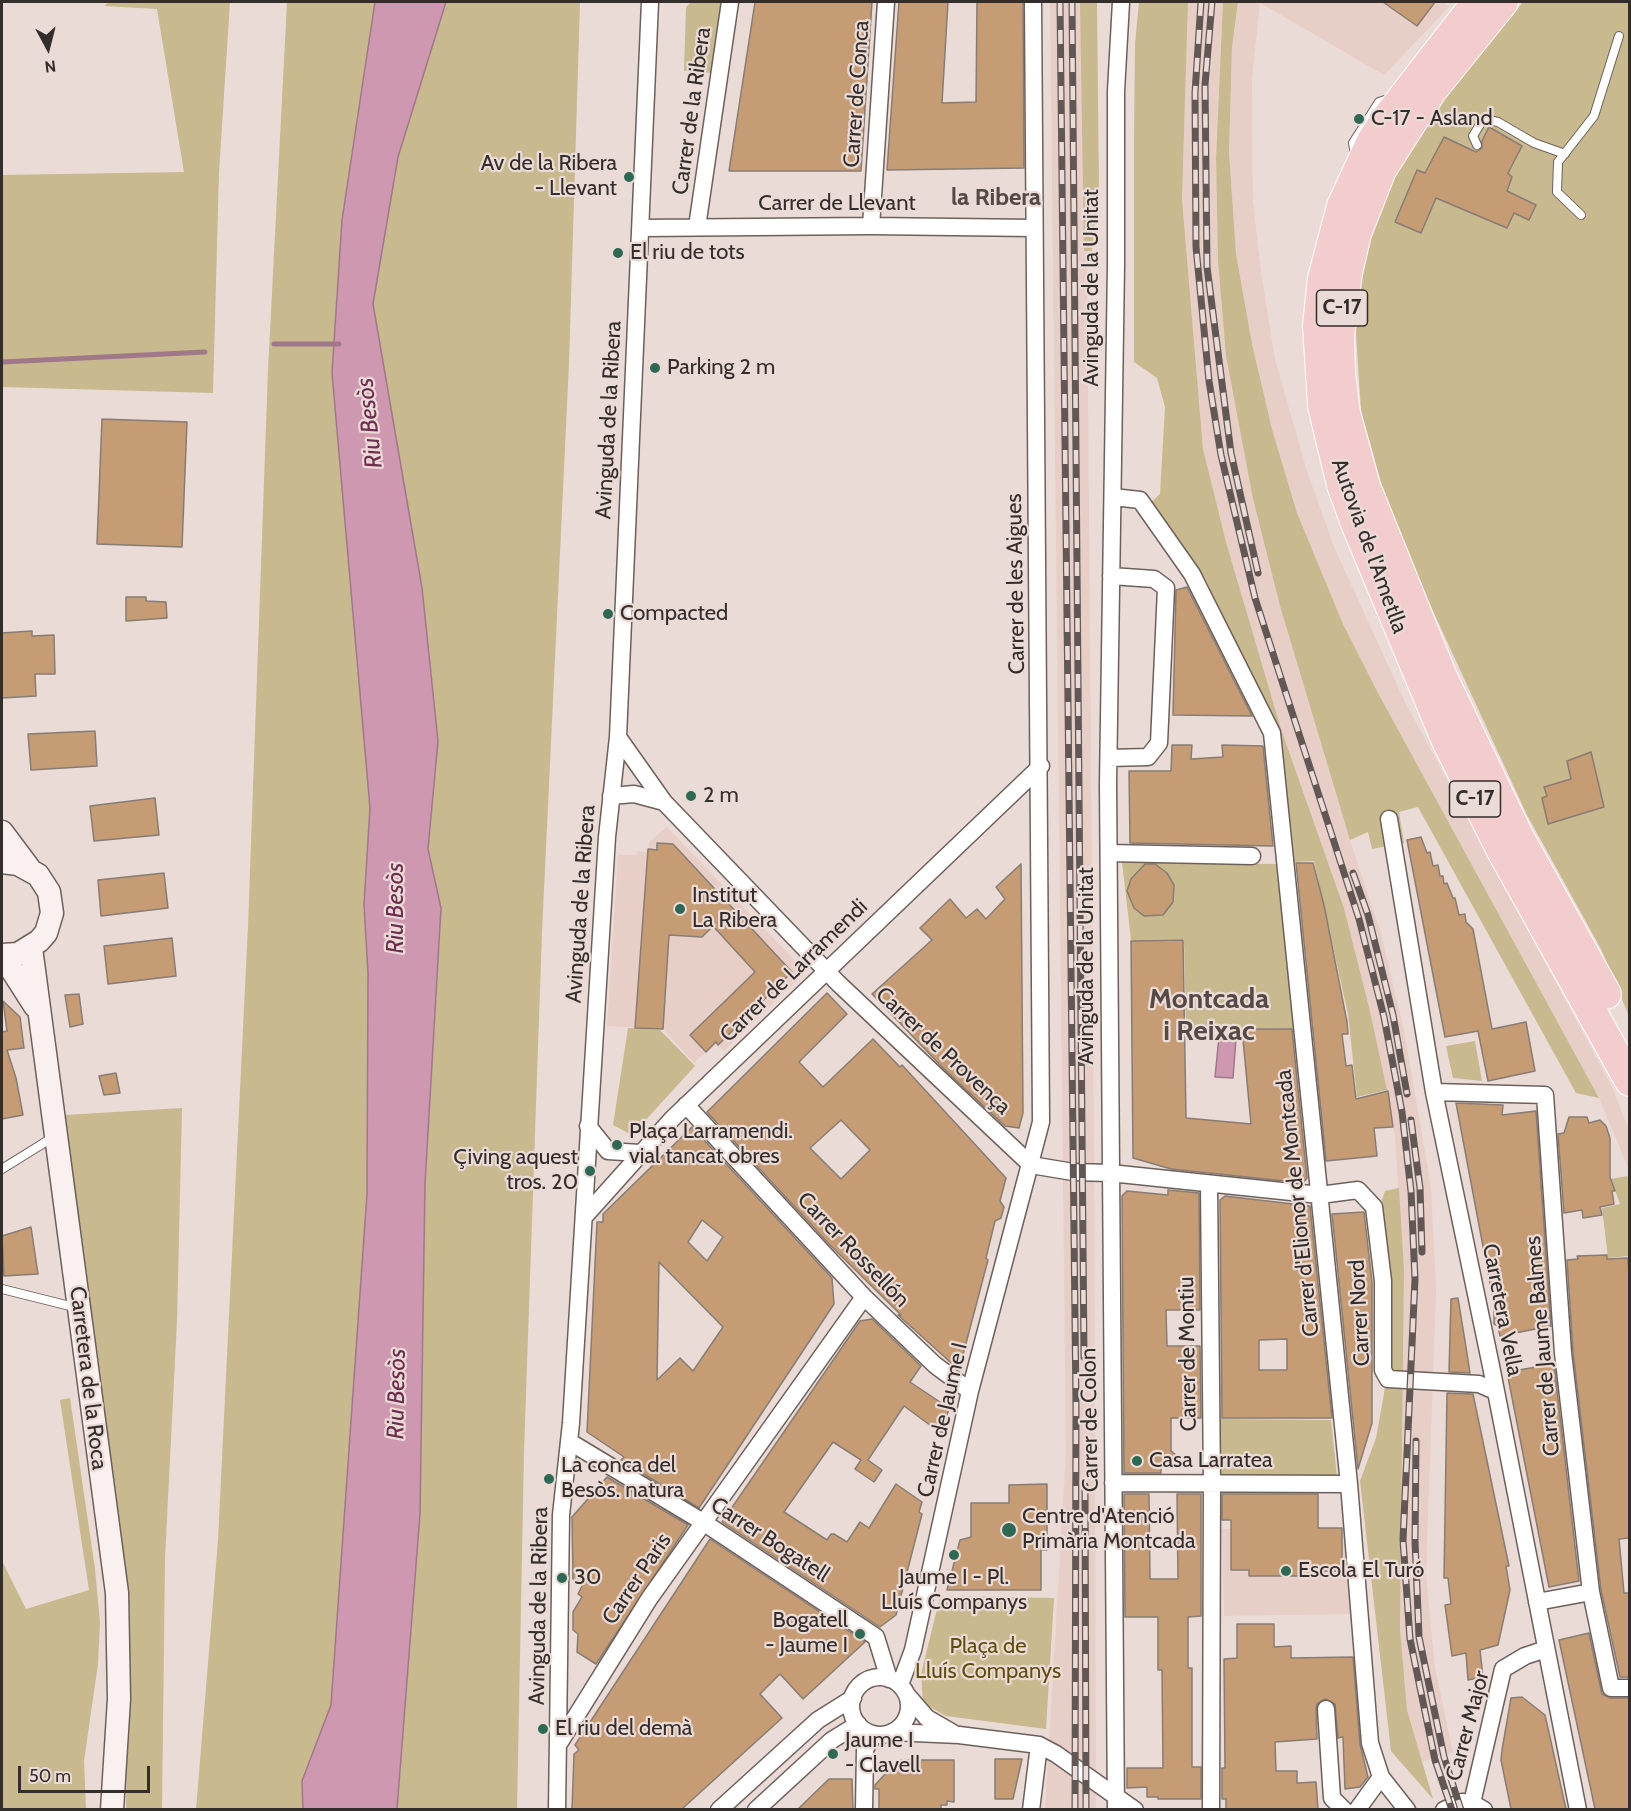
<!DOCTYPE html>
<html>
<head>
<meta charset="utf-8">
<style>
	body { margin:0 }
	#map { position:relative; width:1631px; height:1811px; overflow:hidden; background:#ebdbd6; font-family:Cabin,sans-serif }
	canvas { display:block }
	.frame { position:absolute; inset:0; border:3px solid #332d2b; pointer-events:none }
	.north { position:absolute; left:18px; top:18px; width:60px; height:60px; -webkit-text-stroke:4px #ebdbd6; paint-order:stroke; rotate:173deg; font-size:16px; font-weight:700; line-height:24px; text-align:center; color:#332d2b }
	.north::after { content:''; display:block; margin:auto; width:21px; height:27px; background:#332d2b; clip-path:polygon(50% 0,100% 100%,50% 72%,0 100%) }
	.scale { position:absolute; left:18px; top:1766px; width:132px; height:27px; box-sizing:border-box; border:3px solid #332d2b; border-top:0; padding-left:8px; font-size:18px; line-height:21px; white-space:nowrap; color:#332d2b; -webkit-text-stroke:4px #ebdbd6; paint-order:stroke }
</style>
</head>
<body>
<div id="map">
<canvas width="1631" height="1811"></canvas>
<div class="frame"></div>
<div class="north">N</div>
<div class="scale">50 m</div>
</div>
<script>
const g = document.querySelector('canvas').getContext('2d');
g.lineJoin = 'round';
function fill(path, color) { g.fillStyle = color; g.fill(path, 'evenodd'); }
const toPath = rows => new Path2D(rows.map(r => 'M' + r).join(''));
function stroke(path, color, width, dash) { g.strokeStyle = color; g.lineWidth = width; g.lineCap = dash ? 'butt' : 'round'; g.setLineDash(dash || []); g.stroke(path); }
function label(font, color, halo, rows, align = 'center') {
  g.font = font + ' Cabin,sans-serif'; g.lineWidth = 4.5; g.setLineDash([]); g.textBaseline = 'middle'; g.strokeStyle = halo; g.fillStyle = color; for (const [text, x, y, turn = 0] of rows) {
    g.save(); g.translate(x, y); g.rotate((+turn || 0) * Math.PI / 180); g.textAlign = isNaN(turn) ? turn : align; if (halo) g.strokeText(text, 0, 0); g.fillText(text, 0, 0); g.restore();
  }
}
const built = toPath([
	[1050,2,1085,2,1094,1152,1096,1809,1045,1810,1066,1452],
	[1188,2,1223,2,1216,158,1218,261,1226,356,1253,499,1280,606,1350,840,1380,930,1404,1030,1431,1187,1436,1291,1426,1575,1435,1668,1453,1752,1422,1762,1407,1710,1400,1629,1404,1271,1395,1137,1369,1007,1344,908,1281,729,1226,542,1203,449,1182,199],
	[1238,2,1443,2,1449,7,1384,75,1260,3,1252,78,1253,201,1261,272,1275,359,1306,468,1334,547,1404,700,1612,1087,1629,1130,1629,1170,1599,1098,1378,693,1343,624,1297,513,1272,429,1252,344,1236,254,1229,152,1232,47],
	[667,827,798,964,797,980,724,1051,716,1043,694,1063,663,1029,607,1026,618,855,636,855,637,851,648,852,649,842],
	[1346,1528,1352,1614,1224,1616,1222,1529]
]);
const green = toPath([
	[109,2,230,2,219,172,213,393,2,387,2,175,184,172,157,9,104,6],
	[287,2,375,2,342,220,332,373,370,808,364,904,368,973,367,1194,331,1705,302,1781,303,1809,196,1810,218,1540,248,926,268,370],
	[446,2,580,2,569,363,542,932,524,1452,517,1809,397,1809,420,1514,425,1184,441,908,428,849,438,741,422,588,373,304,398,157],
	[691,2,724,2,712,73,684,71,686,7],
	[1080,2,1097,2,1099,191,1092,251,1084,251],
	[1139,2,1188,2,1182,199,1203,449,1226,542,1281,729,1344,908,1369,1007,1387,1090,1357,1097,1348,1014,1314,861,1294,862,1275,726,1205,578,1149,504,1160,494,1165,407,1157,378,1134,362,1134,137,1135,44],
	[1223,2,1238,2,1232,47,1229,152,1236,254,1252,344,1272,429,1297,513,1343,624,1378,693,1599,1098,1576,1093,1418,807,1399,812,1404,843,1372,849,1368,832,1350,840,1280,606,1253,499,1226,356,1218,261,1216,158],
	[1523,2,1629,2,1629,1016,1601,949,1527,815,1415,572,1382,486,1361,411,1355,317,1369,237,1396,158],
	[1122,862,1279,864,1295,1029,1186,1027,1184,939,1131,940],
	[628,1028,660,1030,695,1066,632,1135,613,1125],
	[1475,1041,1482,1081,1453,1078,1446,1046],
	[182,1108,177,1321,165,1558,162,1809,126,1809,128,1594,65,1115],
	[1627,1176,1630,1184,1629,1268,1628,1256,1608,1258,1602,1208,1620,1204,1611,1179],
	[1399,1188,1404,1271,1400,1629,1407,1710,1433,1799,1391,1751,1360,1481,1376,1438,1384,1394,1389,1349,1390,1271,1382,1200,1385,1191],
	[70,1398,95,1569,100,1622,98,1664,84,1761,86,1809,2,1809,2,1561,26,1609,89,1590,60,1400],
	[1219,1419,1331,1420,1337,1476,1219,1476],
	[963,1596,1054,1598,1046,1729,946,1716,923,1703,921,1674,940,1597]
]);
const water = toPath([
	[375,2,446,2,398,157,373,304,422,588,438,741,428,849,441,908,425,1184,420,1514,397,1809,303,1810,302,1781,331,1705,367,1194,368,973,364,904,370,808,332,373,342,220,375,2],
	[1219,1037,1236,1039,1233,1078,1215,1077,1219,1037]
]);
const stream = toPath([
	[274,344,339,344],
	[2,362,205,352]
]);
const building = toPath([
	[755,2,872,2,861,171,729,171,755,2],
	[899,2,948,2,942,103,976,102,977,2,1023,2,1024,168,887,170,899,2],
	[1383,2,1435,2,1417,26,1383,2],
	[1489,127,1522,146,1508,173,1512,177,1507,191,1536,205,1529,220,1514,213,1507,228,1436,198,1421,233,1395,222,1417,170,1425,173,1444,137,1476,152,1482,148,1482,141,1489,127],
	[102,419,187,422,182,547,97,544,102,419],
	[1187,587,1252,716,1173,715,1176,590,1187,587],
	[126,597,146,597,146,601,166,602,167,618,126,621,126,597],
	[32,631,32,636,54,635,55,674,35,674,36,696,2,698,2,633,32,631],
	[95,731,97,766,31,770,28,734,95,731],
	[1172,745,1192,745,1191,759,1223,757,1222,745,1263,746,1273,846,1130,843,1129,771,1171,771,1172,745],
	[1591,752,1604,807,1548,824,1542,798,1547,796,1544,787,1571,779,1567,761,1591,752],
	[155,798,159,835,94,841,90,806,155,798],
	[1421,837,1427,853,1430,852,1433,866,1438,865,1440,876,1443,876,1444,884,1447,883,1453,898,1455,898,1459,915,1465,914,1466,922,1473,929,1492,1029,1526,1022,1535,1071,1488,1081,1478,1031,1445,1037,1407,840,1421,837],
	[657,843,673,844,792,972,718,1045,716,1042,706,1052,690,1035,755,972,713,926,702,937,669,935,663,1029,635,1028,648,849,657,850,657,843],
	[1296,863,1313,863,1324,905,1347,1022,1348,1034,1342,1034,1346,1066,1352,1065,1356,1099,1388,1091,1393,1127,1374,1128,1377,1156,1326,1161,1296,863],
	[1021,864,1023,1113,1019,1128,1005,1126,944,1069,872,994,932,940,920,928,950,899,966,918,977,909,986,919,1005,899,996,887,1021,864],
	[1145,864,1155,864,1167,873,1174,885,1173,902,1163,915,1144,916,1134,908,1127,891,1131,879,1145,864],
	[164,873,168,908,101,916,98,880,164,873],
	[172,938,176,976,108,984,104,946,172,938],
	[1183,940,1186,1118,1251,1124,1242,1029,1292,1029,1307,1178,1303,1183,1171,1169,1133,1158,1131,941,1183,940],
	[827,993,847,1014,799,1062,823,1087,873,1039,900,1067,902,1065,1006,1178,1000,1201,1004,1207,1001,1218,995,1221,986,1258,988,1260,959,1370,898,1315,901,1315,829,1244,707,1112,827,993],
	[841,1120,870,1150,841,1179,810,1148,841,1120],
	[79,994,83,1024,70,1027,65,995,79,994],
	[3,1001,20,1017,24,1048,7,1050,16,1078,23,1115,2,1119,2,1032,7,1031,3,1001],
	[116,1073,120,1093,104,1095,99,1076,116,1073],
	[1456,1103,1503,1105,1502,1115,1536,1111,1551,1326,1500,1336,1498,1326,1494,1324,1494,1305,1456,1103],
	[1569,1117,1587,1117,1589,1123,1600,1120,1606,1126,1610,1138,1610,1177,1615,1191,1612,1191,1614,1204,1600,1207,1602,1215,1583,1218,1582,1210,1564,1213,1558,1134,1564,1133,1569,1117],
	[692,1127,832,1278,834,1304,699,1508,621,1460,624,1457,587,1432,597,1222,603,1222,603,1214,692,1127],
	[702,1220,723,1237,707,1261,688,1242,702,1220],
	[659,1262,723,1327,693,1371,680,1358,657,1380,659,1262],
	[1168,1190,1199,1193,1200,1310,1166,1310,1167,1346,1200,1346,1201,1418,1171,1418,1171,1451,1184,1461,1176,1467,1161,1467,1161,1473,1124,1473,1122,1196,1127,1191,1168,1195,1168,1190],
	[1225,1196,1310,1206,1332,1418,1222,1418,1220,1200,1225,1196],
	[1287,1339,1287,1370,1259,1370,1259,1340,1287,1339],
	[1364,1212,1372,1282,1372,1423,1358,1469,1332,1214,1364,1212],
	[31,1227,38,1274,4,1276,2,1236,31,1227],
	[1607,1255,1607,1259,1628,1258,1629,1273,1629,1538,1619,1539,1624,1593,1629,1593,1629,1677,1620,1677,1601,1590,1573,1352,1567,1260,1578,1259,1577,1256,1607,1255],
	[1458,1298,1465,1341,1470,1373,1449,1372,1451,1299,1458,1298],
	[872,1319,921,1366,910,1382,949,1408,942,1434,904,1406,868,1460,882,1470,874,1482,855,1469,861,1460,833,1442,784,1512,827,1540,831,1534,834,1534,847,1542,860,1522,869,1528,896,1484,922,1502,919,1512,922,1514,896,1615,880,1627,722,1522,860,1321,872,1319],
	[1554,1364,1579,1581,1549,1587,1507,1372,1554,1364],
	[1447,1393,1473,1394,1509,1566,1506,1566,1510,1590,1498,1645,1480,1650,1483,1677,1468,1680,1466,1653,1452,1656,1445,1605,1451,1604,1448,1578,1444,1578,1447,1393],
	[607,1477,688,1525,596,1664,577,1652,578,1634,573,1630,573,1612,582,1597,578,1594,583,1584,573,1579,572,1517,607,1477],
	[1047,1484,1047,1550,1041,1550,1041,1590,947,1590,960,1540,971,1537,971,1503,1009,1503,1009,1485,1047,1484],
	[1124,1494,1149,1494,1150,1579,1178,1579,1177,1494,1201,1494,1201,1616,1188,1617,1188,1668,1192,1668,1192,1767,1201,1767,1201,1799,1158,1799,1158,1797,1147,1797,1147,1787,1127,1788,1127,1768,1163,1768,1162,1670,1158,1670,1158,1617,1125,1617,1124,1494],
	[1222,1494,1318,1494,1318,1528,1342,1528,1342,1571,1324,1571,1324,1576,1249,1576,1249,1570,1231,1570,1231,1520,1222,1520,1222,1494],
	[710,1539,865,1642,803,1699,780,1674,760,1694,782,1718,682,1809,572,1809,574,1754,579,1750,575,1745,710,1539],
	[1237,1624,1274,1624,1274,1647,1291,1646,1291,1658,1353,1657,1360,1744,1368,1777,1360,1787,1345,1789,1343,1737,1338,1738,1335,1704,1325,1699,1317,1704,1316,1709,1317,1739,1275,1742,1276,1771,1297,1771,1297,1783,1316,1782,1318,1809,1226,1809,1226,1799,1222,1799,1222,1768,1225,1768,1224,1659,1237,1658,1237,1624],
	[1589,1633,1602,1694,1610,1698,1629,1698,1629,1809,1595,1809,1559,1640,1589,1633],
	[1522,1697,1545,1715,1566,1809,1511,1809,1501,1760,1502,1750,1511,1698,1522,1697],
	[995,1759,1022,1759,1013,1799,995,1799,995,1759],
	[898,1760,954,1760,954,1802,947,1801,947,1805,941,1805,941,1809,879,1809,879,1789,875,1789,875,1785,898,1760],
	[829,1779,852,1779,853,1809,798,1809,829,1779]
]);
const lane = toPath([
	[1477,145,1473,136,1482,121,1489,120,1498,122,1534,143,1565,154],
	[1355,155,1353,143,1379,102,1391,98],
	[1581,215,1557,192,1558,162,1594,116,1619,36],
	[2,1169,55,1136],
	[2,1289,78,1308]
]);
const street = toPath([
	[871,226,886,2],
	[697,227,730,2],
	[641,228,871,226,1034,228],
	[1113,497,1140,500,1192,574,1272,733,1349,1484,1370,1743,1381,1777,1407,1810],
	[618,737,664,802,838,983,1031,1165],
	[1109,758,1148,757,1159,743,1166,588,1154,579,1111,576],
	[611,796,634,794,664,802],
	[1389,819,1434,1092,1491,1366,1578,1810],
	[1109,853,1252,856],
	[1434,1092,1545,1095,1563,1353,1591,1592,1611,1688,1630,1688],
	[686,1105,864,1297,935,1365,970,1391],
	[588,1126,608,1151,640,1153],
	[1031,1165,1073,1172,1110,1173,1320,1195,1358,1190,1374,1207,1383,1281,1383,1370,1388,1379,1479,1384,1495,1391],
	[1209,1186,1212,1484,1211,1810],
	[585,1216,672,1119,1041,766],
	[570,1442,703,1522,876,1637,889,1679],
	[1113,1483,1349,1484],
	[1537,1602,1591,1592],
	'851 1706a29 29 0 1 1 58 0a29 29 0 1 1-58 0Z',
	[900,1685,913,1650,970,1391,1041,1122,1033,2],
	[907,1695,927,1718,953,1733],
	[1326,1709,1332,1798,1344,1810],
	[892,1732,959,1735,1039,1745,1056,1754,1135,1810],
	[560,1742,649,1599,864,1297],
	[1472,1803,1503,1669,1525,1656,1546,1649],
	[557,1810,561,1515,571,1423,607,837,618,737,650,2],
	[719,1810,818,1720,853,1698],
	[756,1810,832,1740,858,1724],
	[864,1810,865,1749,874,1735],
	[1031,1810,1039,1745],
	[1116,1810,1108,784,1116,265,1116,91,1121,2],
	[1357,1810,1381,1777],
	[1444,1810,1462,1802,1472,1803,1484,1810]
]);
const secondary = toPath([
	[2,832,29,868],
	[2,862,18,864,38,875,49,892,52,913,46,933,39,941,18,954,2,955],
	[31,948,117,1593,119,1699,112,1810],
	[3,956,35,1006]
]);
const highway = toPath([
	[1477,2,1387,118,1372,141,1342,206,1323,278,1318,325,1323,406,1342,485,1357,526,1447,741,1501,849,1630,1081],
	[1503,2,1432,90,1381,170,1356,234,1347,273,1339,336,1340,373,1345,413,1365,486,1442,677,1517,834,1606,994]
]);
const rail = toPath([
	[1060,2,1076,1405,1075,1810],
	[1072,2,1084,1357],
	[1201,2,1195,93,1196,247,1209,381,1221,455,1255,598,1359,919,1384,1017,1402,1112,1411,1191,1415,1279,1403,1540,1410,1639,1435,1760,1452,1810],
	[1212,2,1205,85,1207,267,1231,453,1258,573],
	[1353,873,1368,915,1393,1015,1407,1094],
	[1411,1120,1420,1188,1422,1252],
	[1416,1441,1415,1541,1419,1637,1444,1757,1461,1810],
	[1085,1486,1086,1810]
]);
const markers = [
	[1359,119,6,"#2d6954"],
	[629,177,6,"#2d6954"],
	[618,253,6,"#2d6954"],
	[655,368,6,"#2d6954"],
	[608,614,6,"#2d6954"],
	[691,796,6,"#2d6954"],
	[680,909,6,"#2d6954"],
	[617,1145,6,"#2d6954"],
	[590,1171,6,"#2d6954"],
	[1137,1461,6,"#2d6954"],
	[549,1479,6,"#2d6954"],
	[1009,1530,8,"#2d6954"],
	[954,1555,6,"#2d6954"],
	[1286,1571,6,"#2d6954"],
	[562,1578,6,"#2d6954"],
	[860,1634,6,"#2d6954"],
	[543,1729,6,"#2d6954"],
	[833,1754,6,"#2d6954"]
];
const shields = [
	[1342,308,51],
	[1475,799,51]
];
const shieldNames = [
	["C-17",1342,308],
	["C-17",1475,799]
];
const streetNames = [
	["Carrer de Conca",857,94,-86],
	["Carrer de la Ribera",692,111,-82],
	["Carrer de Llevant",837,204],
	["Avinguda de la Unitat",1092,288,-90],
	["Avinguda de la Ribera",609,420,-87],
	["Autovia de l'Ametlla",1369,546,70],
	["Carrer de les Aigues",1016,584,-91],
	["Avinguda de la Ribera",581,904,-86],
	["Avinguda de la Unitat",1087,966,-90],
	["Carrer de Larramendi",794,971,-44],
	["Carrer de Provença",943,1051,43],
	["Carrer d'Elionor de Montcada",1298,1203,-96],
	["Carrer Rossellón",853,1250,46],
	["Carretera Vella",1502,1310,79],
	["Carrer Nord",1360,1313,-93],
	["Carrer de Jaume Balmes",1543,1346,-95],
	["Carrer de Montiu",1188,1354,-91],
	["Carretera de la Roca",88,1378,83],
	["Carrer de Jaume I",943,1420,-77],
	["Carrer de Colon",1090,1420,-91],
	["Carrer Bogatell",770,1540,33],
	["Carrer Paris",637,1579,-56],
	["Avinguda de la Ribera",539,1606,-89],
	["Carrer Major",1468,1726,-75]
];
const poiNames = [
	["C-17 - Asland",1371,119],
	["Av de la Ribera",617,164,"right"],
	["- Llevant",617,189,"right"],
	["El riu de tots",630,253],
	["Parking 2 m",667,368],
	["Compacted",620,614],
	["2 m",703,796],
	["Institut",692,896],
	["La Ribera",692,921],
	["Plaça Larramendi.",629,1132],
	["vial tancat obres",629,1157],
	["Çiving aquest",578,1158,"right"],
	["tros. 20",578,1183,"right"],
	["Casa Larratea",1149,1461],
	["La conca del",561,1466],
	["Besòs. natura",561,1491],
	["Centre d'Atenció",1022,1517],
	["Primària Montcada",1022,1542],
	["Escola El Turó",1298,1571],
	["30",574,1578],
	["Jaume I - Pl.",954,1578,"center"],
	["Lluís Companys",954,1603,"center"],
	["Bogatell",848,1621,"right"],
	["- Jaume I",848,1646,"right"],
	["El riu del demà",555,1729],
	["Jaume I",845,1741],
	["- Clavell",845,1766]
];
const parkNames = [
	["Plaça de",988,1647],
	["Lluís Companys",988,1672]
];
const neighbourhoodNames = [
	["la Ribera",996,198]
];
const waterNames = [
	["Riu Besòs",370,423,-96],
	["Riu Besòs",396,908,-90],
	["Riu Besòs",397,1394,-89]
];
const districtNames = [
	["Montcada",1209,1000],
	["i Reixac",1209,1032]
];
fill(built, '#e7cfc7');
fill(green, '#c8b98e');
fill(water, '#ce98b1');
stroke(water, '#a07889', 1.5);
stroke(stream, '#a07889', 5);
fill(building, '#c69c74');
stroke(building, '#877d74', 1.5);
stroke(lane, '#6d605b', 10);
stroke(street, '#6d605b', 19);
stroke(secondary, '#6d605b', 25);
stroke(highway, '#fff', 32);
stroke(lane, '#fff', 8);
stroke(street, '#fff', 16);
stroke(secondary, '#fbf0f0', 22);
stroke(highway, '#f3ccce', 30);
stroke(rail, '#615856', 7);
stroke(rail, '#ebdbd6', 4.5, [14]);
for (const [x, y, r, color] of markers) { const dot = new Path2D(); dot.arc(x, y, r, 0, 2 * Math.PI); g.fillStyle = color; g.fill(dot); stroke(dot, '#ebdbd6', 2); }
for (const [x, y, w] of shields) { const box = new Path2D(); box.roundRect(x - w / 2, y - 18, w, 36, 4.5); g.fillStyle = '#ebdbd6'; g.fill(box); stroke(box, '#332d2b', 1.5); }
label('bold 21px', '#332d2b', null, shieldNames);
label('22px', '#332d2b', '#ebdbd6', streetNames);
label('22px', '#332d2b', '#ebdbd6', poiNames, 'left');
label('22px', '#614e0c', '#ebdbd6', parkNames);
label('bold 24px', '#554945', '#ebdbd6', neighbourhoodNames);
label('italic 24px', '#6d2c50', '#ebdbd6', waterNames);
label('bold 28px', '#554945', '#ebdbd6', districtNames);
</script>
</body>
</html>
